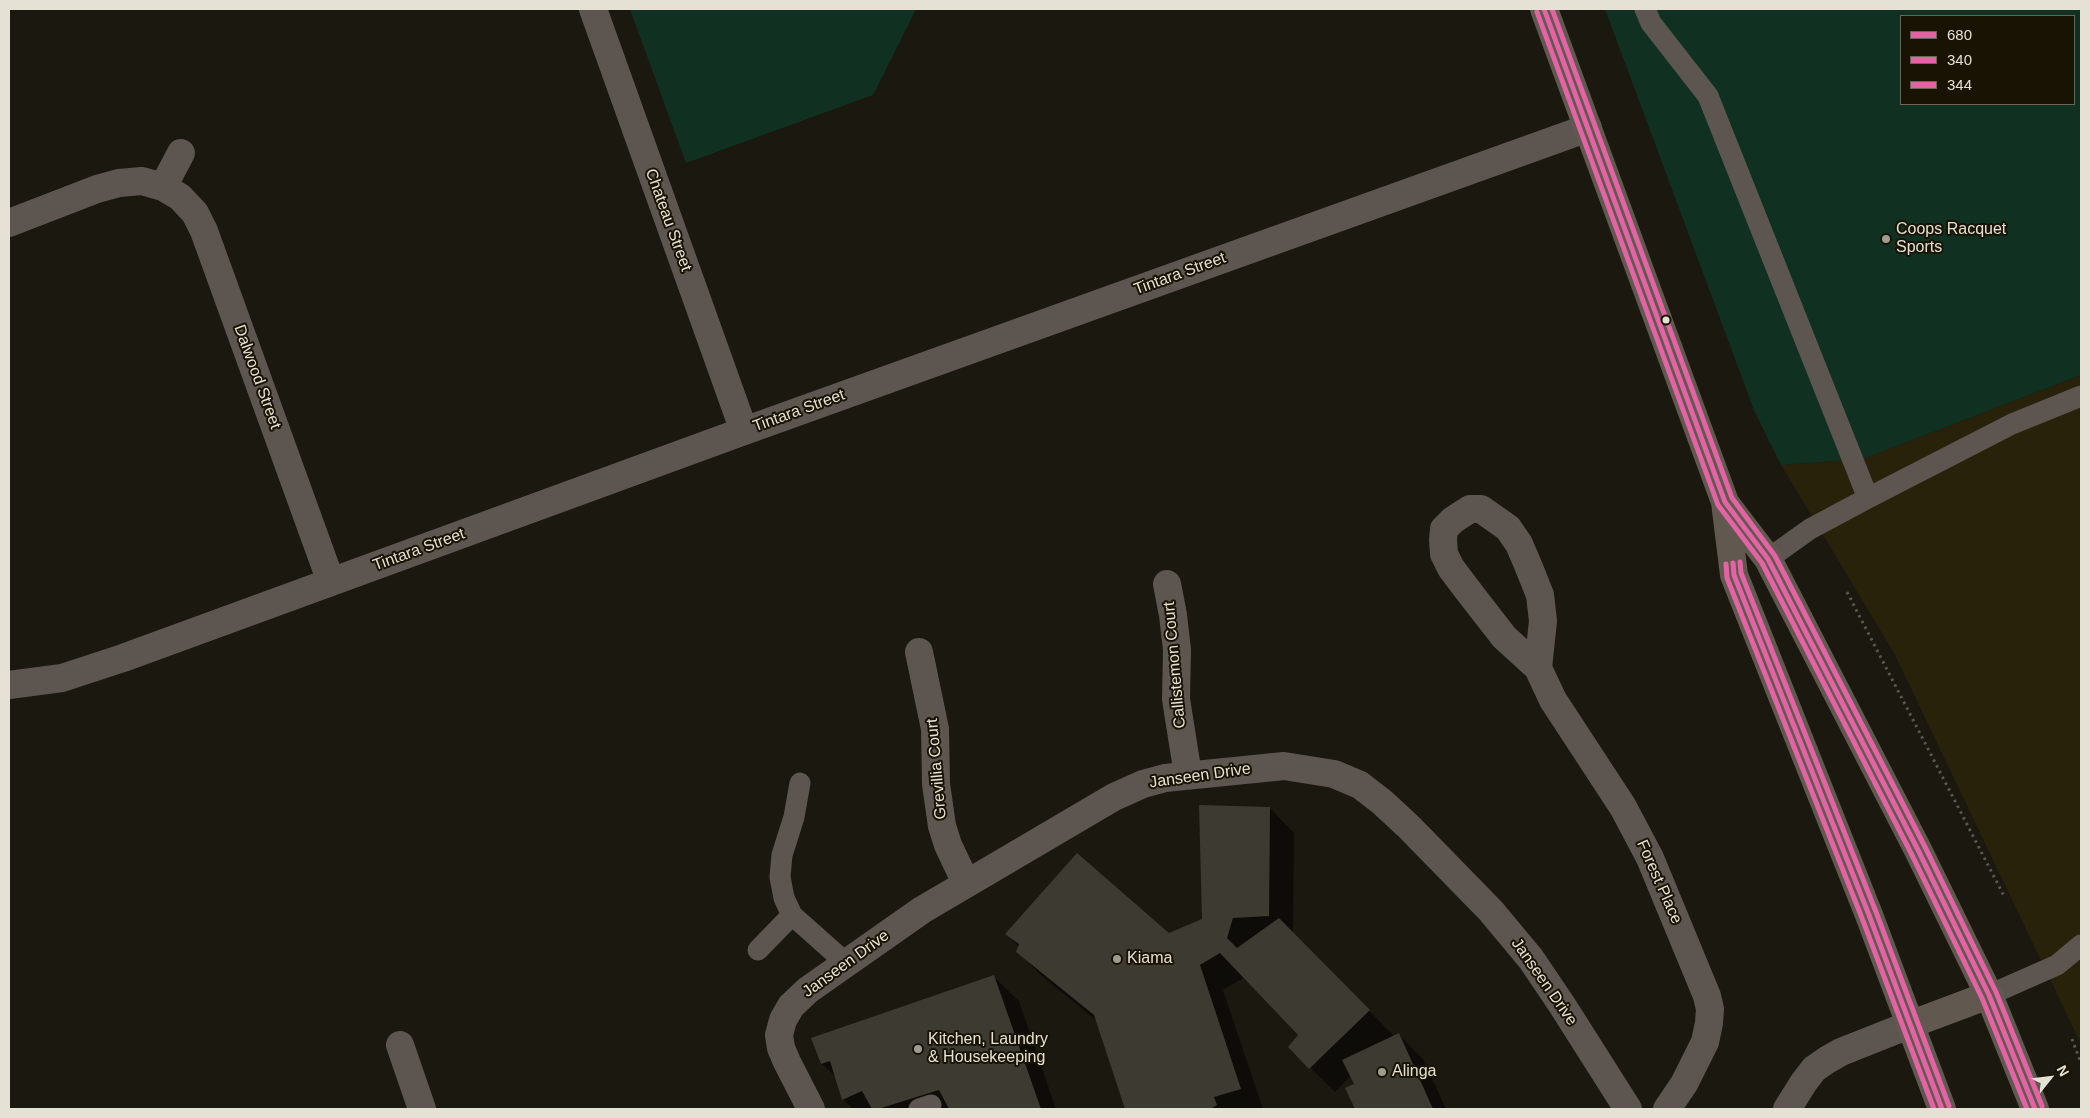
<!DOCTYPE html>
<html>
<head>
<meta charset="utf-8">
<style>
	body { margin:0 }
	#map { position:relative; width:2090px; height:1118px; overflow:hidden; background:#1b180f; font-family:Arial,sans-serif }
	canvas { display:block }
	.frame { position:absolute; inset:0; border:10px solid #e5e1d5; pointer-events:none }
	.legend { position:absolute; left:1900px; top:15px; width:175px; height:90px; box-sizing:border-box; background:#181302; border:1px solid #6a6556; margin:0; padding:6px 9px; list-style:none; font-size:15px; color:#e5e1d5 }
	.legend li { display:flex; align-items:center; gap:10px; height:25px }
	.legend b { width:25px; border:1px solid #6a6556 }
	.north { position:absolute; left:2025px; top:1053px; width:50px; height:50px; -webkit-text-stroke:4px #181302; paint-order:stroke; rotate:61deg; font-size:14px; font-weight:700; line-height:20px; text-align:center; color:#e5e1d5 }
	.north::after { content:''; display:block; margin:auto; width:18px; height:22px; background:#e5e1d5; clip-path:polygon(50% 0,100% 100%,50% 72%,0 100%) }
</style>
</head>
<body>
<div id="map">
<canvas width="2090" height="1118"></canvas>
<div class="frame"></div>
<ul class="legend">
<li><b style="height:6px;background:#e463a4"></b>680</li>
<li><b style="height:6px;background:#e463a4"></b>340</li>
<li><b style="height:6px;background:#e463a4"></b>344</li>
</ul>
<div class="north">N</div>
</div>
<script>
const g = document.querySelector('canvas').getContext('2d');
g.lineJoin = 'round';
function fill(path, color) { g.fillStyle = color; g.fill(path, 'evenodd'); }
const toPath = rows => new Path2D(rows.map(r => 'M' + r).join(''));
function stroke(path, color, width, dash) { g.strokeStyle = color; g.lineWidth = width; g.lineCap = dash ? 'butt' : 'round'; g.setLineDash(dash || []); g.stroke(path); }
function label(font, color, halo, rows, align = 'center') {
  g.font = font + ' Arial,sans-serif'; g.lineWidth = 4; g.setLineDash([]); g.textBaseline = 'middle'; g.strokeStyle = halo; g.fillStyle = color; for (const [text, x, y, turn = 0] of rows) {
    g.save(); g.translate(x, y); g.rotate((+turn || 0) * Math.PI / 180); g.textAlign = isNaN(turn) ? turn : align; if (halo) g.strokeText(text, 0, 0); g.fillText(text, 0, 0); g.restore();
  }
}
const built = toPath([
	[2081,375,2081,1044,1895,655,1781,465,1863,459]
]);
const green = toPath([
	[630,9,916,9,873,95,686,163],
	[1605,9,2081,9,2081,375,1863,459,1781,465,1754,410],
	[1901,16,2074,16,2074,104,1901,104]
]);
const shadow = toPath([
	[1270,808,1294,833,1293,934,1395,1037,1399,1035,1423,1059,1446,1109,1356,1109,1347,1089,1356,1085,1351,1076,1335,1092,1290,1047,1299,1035,1245,977,1223,990,1263,1109,1126,1109,1097,1021,1042,976,1017,951,1019,947,1007,934,1168,935,1203,920],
	[994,977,1019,1001,1056,1109,853,1109,843,1099,837,1078,822,1064]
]);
const building = toPath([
	[1199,805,1270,807,1269,916,1233,918,1227,938,1237,948,1279,918,1370,1010,1309,1069,1288,1047,1298,1035,1220,953,1200,965,1241,1089,1214,1097,1217,1105,1210,1109,1125,1109,1094,1015,1016,952,1019,944,1005,934,1077,853,1169,933,1202,919],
	[994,975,1041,1109,949,1109,939,1090,878,1109,872,1109,862,1091,842,1100,830,1061,821,1064,811,1038],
	[1399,1033,1433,1109,1355,1109,1345,1088,1354,1084,1342,1060]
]);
const path = toPath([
	[1847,592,2004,896],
	[2072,1039,2081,1063]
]);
const service = toPath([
	[1645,9,1651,23,1708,96,1868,498],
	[1768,559,1810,529,1868,498,2012,424,2081,396],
	[800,783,794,817,782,855,780,877,784,898,792,915,846,963],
	[758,950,792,915],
	[1989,995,2057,965,2081,945],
	[919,1109,931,1105]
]);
const minor = toPath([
	[593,9,744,431],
	[163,187,181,153],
	[9,223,97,189,119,183,142,181,163,187,180,197,195,213,204,231,331,582],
	[1167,584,1173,615,1177,650,1176,699,1188,775],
	[919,652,935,729,936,784,942,826,948,845,966,883],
	[1538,668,1543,621,1540,595,1528,565,1519,544,1508,528,1481,509,1470,509,1453,520,1444,529,1443,540,1444,554,1451,568,1466,588,1504,637,1538,668,1553,700,1623,807,1650,858,1707,996,1710,1009,1709,1023,1705,1042,1684,1084,1667,1109],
	[9,685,62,678,123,658,744,431,1588,128],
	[400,1045,422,1109],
	[811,1109,787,1062,781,1048,779,1035,783,1020,791,1006,808,990,922,910,1114,797,1143,784,1165,778,1284,766,1334,774,1360,785,1382,802,1409,827,1491,911,1531,959,1562,1005,1628,1109],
	[1787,1109,1804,1082,1814,1069,1827,1060,1841,1052,1909,1025]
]);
const secondary = toPath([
	[1544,9,1725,502,1734,575,1869,915,1942,1109],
	[1726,504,1768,559,1918,850,1989,995,2035,1109],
	[1909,1025,1989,995]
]);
const bus1 = toPath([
	[1544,9,1725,502,1768,559,1918,850,1989,995,2035,1109],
	[1733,563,1734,575,1869,915,1942,1109]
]);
const bus2 = toPath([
	[1537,12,1718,505,1762,563,1911,853,1982,998,2027,1109],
	[1726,564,1727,578,1862,918,1934,1109]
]);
const bus3 = toPath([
	[1552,9,1732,498,1775,556,1925,847,1996,992,2042,1106],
	[1740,562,1741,573,1876,912,1949,1106]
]);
const markers = [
	[1886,239,5,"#9e9b90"],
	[1666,320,4.5,"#e5e1d5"],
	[1117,959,5,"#9e9b90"],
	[918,1049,5,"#9e9b90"],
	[1382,1072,5,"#9e9b90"]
];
const streetNames = [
	["Chateau Street",668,220,70],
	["Tintara Street",1180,274,-20],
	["Dalwood Street",257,377,70],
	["Tintara Street",799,411,-20],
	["Tintara Street",419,550,-20],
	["Callistemon Court",1175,665,-95],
	["Grevillia Court",937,769,-95],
	["Janseen Drive",1200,776,-8],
	["Forest Place",1659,882,66],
	["Janseen Drive",846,964,-36],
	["Janseen Drive",1544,982,55]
];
const poiNames = [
	["Coops Racquet",1896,230],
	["Sports",1896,248],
	["Kiama",1127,959],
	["Kitchen, Laundry",928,1040],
	["& Housekeeping",928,1058],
	["Alinga",1392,1072]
];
fill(built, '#29220a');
fill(green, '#103122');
fill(shadow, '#0007');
fill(building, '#3d3a31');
stroke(path, '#5a554f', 3, [2.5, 4]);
stroke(service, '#5d5650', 21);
stroke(minor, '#5d5650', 28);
stroke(secondary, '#615950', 28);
stroke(bus1, '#e463a4', 5);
stroke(bus2, '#e463a4', 5);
stroke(bus3, '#e463a4', 5);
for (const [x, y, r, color] of markers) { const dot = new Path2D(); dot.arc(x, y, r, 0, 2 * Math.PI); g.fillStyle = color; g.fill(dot); stroke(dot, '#181302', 2); }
label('16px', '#e5e1d5', '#181302', streetNames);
label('16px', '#e5e1d5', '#181302', poiNames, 'left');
</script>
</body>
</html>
